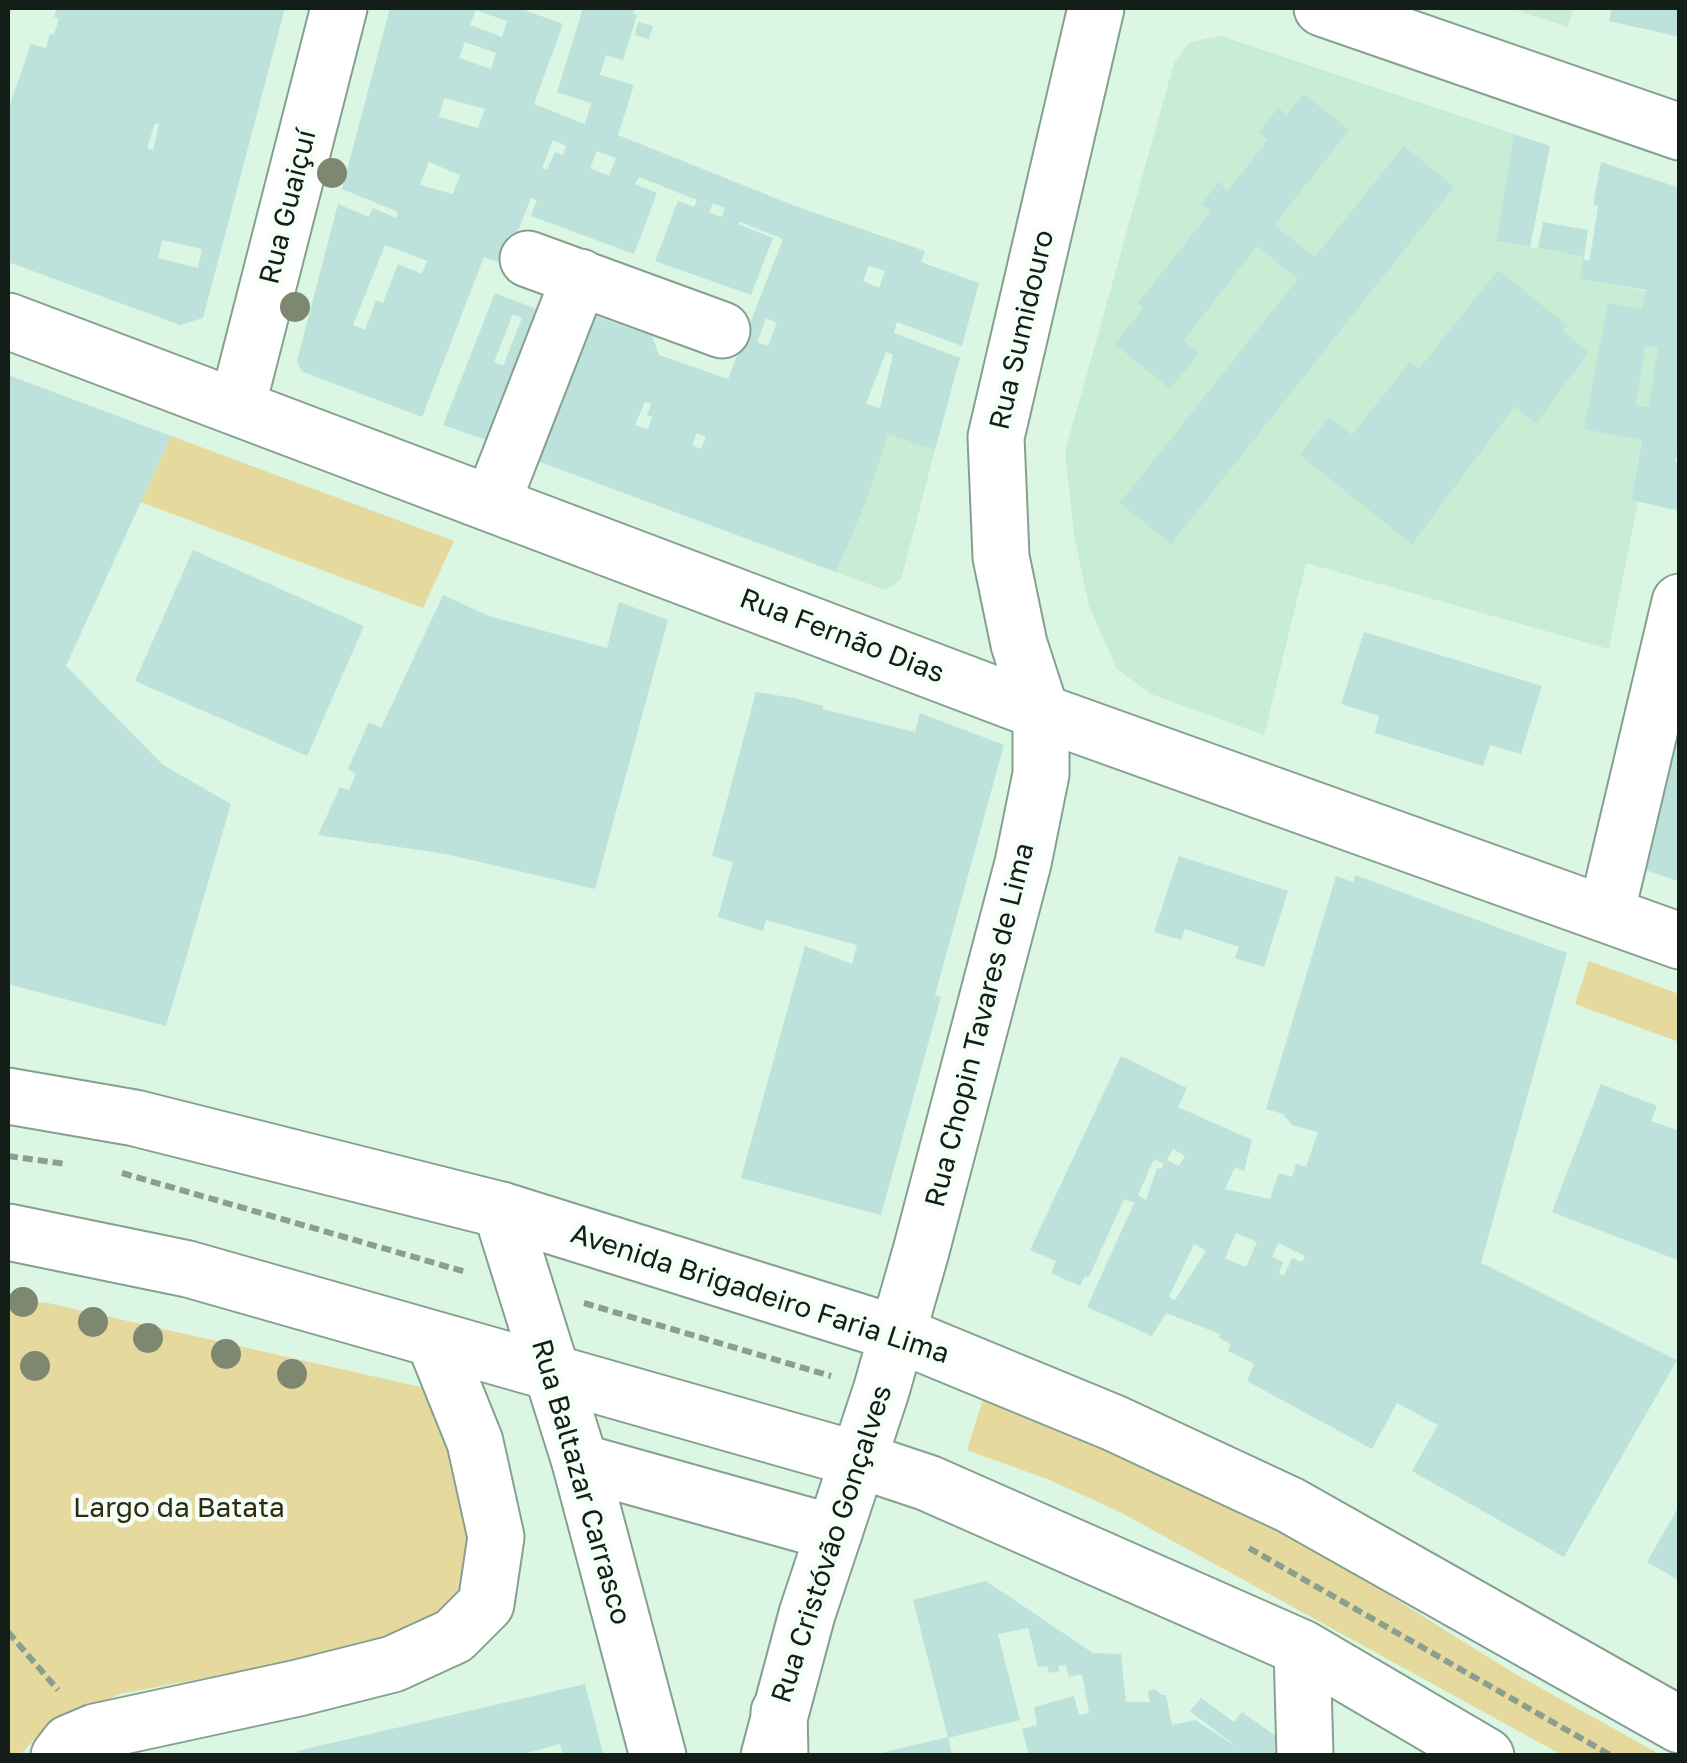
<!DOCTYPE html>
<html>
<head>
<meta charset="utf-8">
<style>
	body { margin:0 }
	#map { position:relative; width:1687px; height:1763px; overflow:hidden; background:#dbf7e4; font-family:"Golos Text",sans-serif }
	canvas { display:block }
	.frame { position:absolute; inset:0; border:10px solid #141e18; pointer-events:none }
</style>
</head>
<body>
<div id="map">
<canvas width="1687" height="1763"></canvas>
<div class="frame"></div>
</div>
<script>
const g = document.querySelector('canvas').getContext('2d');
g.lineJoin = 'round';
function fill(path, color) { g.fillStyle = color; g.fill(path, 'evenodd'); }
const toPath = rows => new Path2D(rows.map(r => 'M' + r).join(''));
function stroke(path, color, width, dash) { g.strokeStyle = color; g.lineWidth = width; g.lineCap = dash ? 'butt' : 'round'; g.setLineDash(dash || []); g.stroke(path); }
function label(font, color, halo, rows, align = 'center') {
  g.font = font + ' "Golos Text",sans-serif'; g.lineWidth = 9; g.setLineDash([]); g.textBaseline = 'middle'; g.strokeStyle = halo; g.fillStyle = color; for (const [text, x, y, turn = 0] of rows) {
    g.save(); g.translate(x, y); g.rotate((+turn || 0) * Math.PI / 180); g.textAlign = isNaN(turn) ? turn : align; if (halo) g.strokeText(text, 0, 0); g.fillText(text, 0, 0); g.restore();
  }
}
const built = toPath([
	[1509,8,1573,8,1568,27],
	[1221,36,1514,134,1496,241,1584,257,1581,279,1668,295,1631,499,1638,501,1609,649,1306,563,1264,735,1151,694,1117,669,1089,606,1074,534,1065,452,1174,63,1190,42],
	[858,423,935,450,901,580,885,590,805,561]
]);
const green = toPath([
	[171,436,454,541,423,608,141,502],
	[1589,961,1679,994,1679,1042,1575,1004],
	[8,1300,48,1303,425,1388,454,1423,486,1564,446,1632,120,1694,44,1729,20,1755,8,1755],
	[985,1393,1236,1506,1333,1560,1512,1672,1661,1755,1562,1755,1120,1512,1047,1479,967,1450]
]);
const building = toPath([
	[57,8,285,8,203,318,180,325,8,262,8,110,31,44,46,48,50,34,54,35,59,18,54,17],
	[155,123,159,124,153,150,147,148],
	[162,240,202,249,198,268,158,258],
	[390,8,519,8,563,24,534,104,585,124,591,103,557,92,583,8,635,8,633,14,637,15,623,60,606,55,600,75,634,85,618,135,795,206,925,251,921,262,979,283,962,346,897,322,894,333,960,358,935,450,888,434,866,501,836,572,527,457,586,313,652,336,659,355,728,379,783,239,740,222,738,224,773,238,751,295,655,261,678,201,694,207,697,200,639,177,635,184,657,193,634,254,531,216,537,200,531,198,505,264,484,257,422,417,301,371,297,361,338,204,369,217,373,208,396,218,398,212,342,189],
	[476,10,507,21,502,37,470,25],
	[465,42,496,53,491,69,459,58],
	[444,98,485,109,478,128,439,117],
	[553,140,566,146,563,155,555,152,547,170,542,168],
	[597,151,616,158,609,176,590,168],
	[429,162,460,175,453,194,420,185],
	[713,203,725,208,722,217,709,212],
	[385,245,427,261,422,274,398,264,383,303,376,300,365,330,353,325],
	[869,266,885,271,879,288,863,281],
	[766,318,777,323,768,346,757,342],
	[886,352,893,355,880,408,866,404],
	[645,402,651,404,647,415,652,417,648,429,635,425],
	[697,433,706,437,701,449,692,445],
	[1612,8,1680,8,1680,37,1609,21],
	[638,22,653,26,649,39,635,35],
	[1304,94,1349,130,1274,225,1315,257,1404,146,1454,187,1171,544,1120,503,1298,279,1257,246,1183,341,1199,353,1170,389,1115,344,1144,307,1138,303,1212,210,1201,205,1219,181,1227,192,1268,140,1259,132,1278,108,1287,115],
	[1514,134,1550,146,1530,247,1496,241],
	[1601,162,1680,188,1680,439,1675,462,1680,463,1680,511,1631,500,1642,440,1584,429,1608,303,1642,309,1646,290,1580,279,1583,260,1589,261,1592,245,1598,206,1593,205],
	[1645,346,1658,348,1648,407,1636,406],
	[1543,222,1588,230,1584,257,1538,248],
	[1498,270,1568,326,1563,331,1588,352,1536,424,1515,406,1412,544,1300,455,1329,417,1352,435,1410,362,1419,369],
	[495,293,549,314,498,444,443,425],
	[513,314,522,318,503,366,494,362],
	[8,375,171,436,66,666,163,765,231,804,166,1026,8,984],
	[193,550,364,626,307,756,135,681],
	[443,595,489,616,607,648,619,602,668,620,595,889,446,854,318,835,340,787,349,790,356,774,348,769,369,722,381,728],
	[1364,632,1542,686,1521,754,1490,745,1483,766,1375,733,1379,716,1341,704],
	[756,692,794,698,823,706,822,709,915,732,920,713,1004,745,935,995,941,997,881,1215,741,1178,805,946,852,964,857,945,766,920,763,931,718,917,733,862,712,856],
	[1680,698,1680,882,1643,869],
	[1179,856,1288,891,1264,967,1235,958,1239,947,1185,929,1181,940,1154,932],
	[1355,875,1567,953,1481,1263,1677,1360,1564,1557,1412,1471,1438,1425,1397,1403,1372,1449,1247,1381,1254,1364,1228,1351,1231,1344,1219,1338,1220,1334,1166,1313,1152,1336,1087,1307,1134,1203,1124,1199,1089,1277,1085,1276,1080,1286,1051,1273,1056,1261,1030,1250,1121,1056,1187,1088,1178,1107,1252,1140,1244,1171,1235,1167,1225,1189,1270,1199,1279,1173,1292,1177,1296,1164,1306,1167,1318,1132,1292,1125,1283,1114,1266,1109,1336,876,1353,882],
	[1173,1149,1185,1156,1179,1166,1167,1160],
	[1154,1159,1164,1164,1161,1169,1157,1168,1146,1200,1138,1195],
	[1236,1233,1257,1242,1246,1267,1225,1258],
	[1278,1243,1305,1256,1302,1262,1292,1258,1284,1276,1279,1273,1283,1262,1272,1257],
	[1194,1244,1206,1251,1175,1300,1169,1297],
	[1601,1084,1657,1106,1651,1121,1680,1131,1680,1261,1552,1212],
	[1680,1504,1680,1581,1647,1562],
	[986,1581,1093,1653,1121,1654,1126,1702,1150,1702,1148,1691,1155,1689,1162,1695,1166,1695,1172,1725,1195,1720,1237,1747,1190,1711,1201,1698,1234,1722,1242,1712,1283,1741,1281,1756,1029,1756,1022,1729,1037,1725,1034,1707,1074,1696,1079,1715,1089,1713,1082,1674,1069,1677,1066,1665,1058,1666,1059,1671,1049,1673,1047,1666,1038,1667,1028,1628,998,1634,1020,1720,948,1738,913,1600],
	[585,1684,603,1753,594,1756,563,1756,560,1744,516,1756,299,1756,297,1751],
	[948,1737,952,1756,878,1756,877,1754]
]);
const path = toPath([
	[8,1156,66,1164],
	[122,1173,466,1272],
	[584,1303,831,1376],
	[1249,1548,1612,1756],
	[8,1632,58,1690]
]);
const minor = toPath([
	[1322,8,1680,132],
	[528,259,722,330],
	[8,321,1041,712,1680,941],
	[237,407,339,8],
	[492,503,580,277],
	[1606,914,1680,602],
	[580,1462,834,1533],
	[59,1756,69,1743,95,1732,298,1688,393,1664,454,1636,486,1604,496,1537,475,1442,434,1340]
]);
const major = toPath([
	[501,1210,580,1462,658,1756],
	[769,1756,807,1614,881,1391,921,1251,1023,863,1041,774,1041,712,1019,644,1001,557,996,437,1096,8]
]);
const highway = toPath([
	[8,1096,135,1118,501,1210,898,1334,1114,1423,1290,1505,1680,1725],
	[8,1232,188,1269,859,1460,928,1483,1302,1648,1486,1756],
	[1302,1648,1305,1756],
	[779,1712,780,1756]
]);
const trees = [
	[332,173],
	[295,307],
	[23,1302],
	[93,1322],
	[148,1338],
	[226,1354],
	[35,1366],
	[292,1374]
];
const streetNames = [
	["Rua Guaiçuí",288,207,-76],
	["Rua Sumidouro",1022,330,-77],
	["Rua Fernão Dias",842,636,21],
	["Rua Chopin Tavares de Lima",980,1025,-76],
	["Avenida Brigadeiro Faria Lima",760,1294,18],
	["Rua Baltazar Carrasco",581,1482,74],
	["Rua Cristóvão Gonçalves",832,1544,-72]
];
const parkNames = [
	["Largo da Batata",179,1508]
];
fill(built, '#c8ecd4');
fill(green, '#e5d99d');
fill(building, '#bde1db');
stroke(minor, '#86a08f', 59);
stroke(major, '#86a08f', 59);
stroke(highway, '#86a08f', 59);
stroke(path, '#8a9f91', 6, [10, 5]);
stroke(minor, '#fff', 55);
stroke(major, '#fff', 55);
stroke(highway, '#fff', 55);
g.fillStyle = '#7e876f';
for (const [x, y] of trees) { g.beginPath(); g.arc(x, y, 15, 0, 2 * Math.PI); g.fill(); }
label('28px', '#141e18', '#f4fff7', streetNames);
label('28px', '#312c10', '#f4fff7', parkNames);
</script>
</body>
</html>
